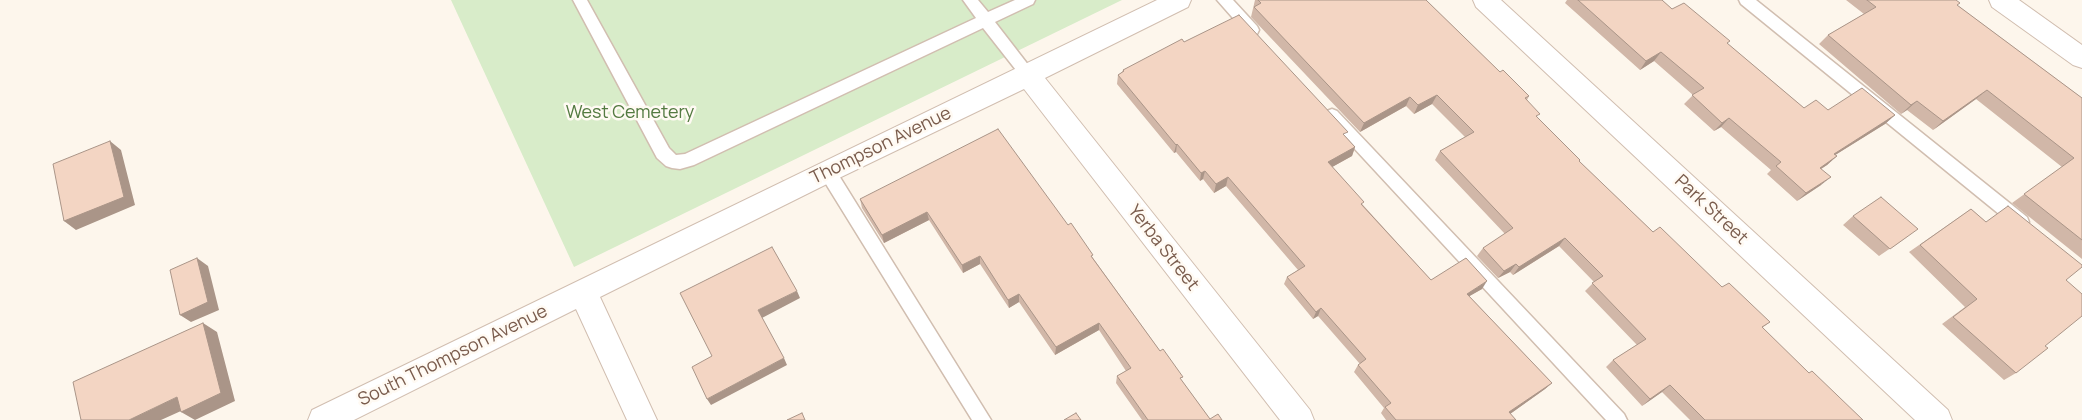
<!DOCTYPE html>
<html>
<head>
<meta charset="utf-8">
<style>
	body { margin:0 }
	canvas { display:block; background:#fdf6ec }
</style>
</head>
<body>
<canvas width="2082" height="420"></canvas>
<script>
const g = document.querySelector('canvas').getContext('2d');
g.lineJoin = 'round';
function fill(path, color) { g.fillStyle = color; g.fill(path, 'evenodd'); }
const toPath = rows => new Path2D(rows.map(r => 'M' + r).join(''));
function stroke(path, color, width, dash) { g.strokeStyle = color; g.lineWidth = width; g.lineCap = dash ? 'butt' : 'round'; g.setLineDash(dash || []); g.stroke(path); }
function label(font, color, halo, rows, align = 'center') {
  g.font = font + ' Manrope,sans-serif'; g.lineWidth = 5; g.setLineDash([]); g.textBaseline = 'middle'; g.strokeStyle = halo; g.fillStyle = color; for (const [text, x, y, turn = 0] of rows) {
    g.save(); g.translate(x, y); g.rotate((+turn || 0) * Math.PI / 180); g.textAlign = isNaN(turn) ? turn : align; if (halo) g.strokeText(text, 0, 0); g.fillText(text, 0, 0); g.restore();
  }
}
const green = toPath([
	[451,0,1122,0,574,267]
]);
const lane = toPath([
	[573,0,587,0,669,148,676,155,685,154,976,18,963,0,978,0,988,12,1015,0,1035,0,1033,4,995,22,1036,75,1033,79,1028,81,1023,79,983,28,694,165,680,169,672,168,666,166,657,158,573,0],
	[1217,0,1233,0,1257,26,1259,30,1257,34,1252,36,1247,34,1217,0],
	[1739,0,1756,0,2027,217,2029,222,2027,227,2021,229,2015,227,1741,4,1739,0],
	[1332,109,1337,111,1624,414,1627,420,1606,420,1327,119,1324,115,1327,111,1332,109],
	[827,164,833,166,991,420,972,420,821,176,819,171,821,166,827,164]
]);
const street = toPath([
	[1157,0,1191,0,1188,7,1045,78,1310,410,1314,420,1280,420,1024,89,837,179,600,297,657,420,627,420,576,309,354,420,308,420,312,410,1157,0],
	[1473,0,1501,0,1948,410,1952,420,1915,420,1476,7,1473,0],
	[1989,0,2019,0,2082,45,2082,68,2073,65,1992,7,1989,0]
]);
const wall = toPath([
	[1255,0,1426,0,1500,72,1529,96,1527,100,1538,118,1579,161,1653,232,1722,287,1770,322,1762,328,1809,373,1863,420,1690,420,1662,392,1642,406,1606,367,1613,360,1637,345,1585,291,1594,282,1559,246,1513,275,1510,272,1498,278,1477,256,1483,248,1505,234,1435,160,1440,151,1465,137,1432,104,1414,114,1406,106,1360,132,1251,17],
	[1567,0,1662,0,1672,9,1728,44,1804,108,1895,115,1885,124,1835,155,1837,156,1827,165,1821,169,1821,185,1797,201,1767,174,1771,170,1721,127,1714,131,1684,104,1693,95,1654,61,1640,70,1565,3],
	[1846,0,1956,0,1957,5,2082,98,2082,259,2012,203,2062,167,1976,99,1933,130,1907,110,1901,114,1819,44,1828,35,1864,14],
	[1184,42,1346,137,1355,147,1352,156,1332,167,1363,205,1431,280,1482,289,1469,296,1552,383,1545,389,1510,414,1516,420,1386,420,1381,413,1384,408,1354,372,1358,365,1360,364,1318,316,1313,319,1284,284,1287,277,1298,270,1226,186,1214,193,1203,179,1200,181,1176,152,1174,153,1117,84,1118,75,1122,72,1123,70],
	[860,199,1068,225,1093,258,1160,351,1210,419,1222,420,1142,420,1116,383,1117,376,1126,371,1099,330,1055,355,1019,302,1009,308,980,264,963,273,929,220,884,243,862,208],
	[1971,209,1986,222,2066,280,2045,346,2016,373,2004,380,1942,324,1965,307,1909,252],
	[1853,216,1907,237,1879,256,1843,225]
]);
const shadedWall = toPath([
	[1661,52,1654,61,1640,70,1646,61],
	[1987,90,1976,99,1933,130,1943,121],
	[1437,95,1432,104,1414,114,1418,105],
	[1410,97,1406,106,1360,132,1364,123],
	[1917,101,1907,110,1901,114,1911,105],
	[1895,115,1885,124,1824,162,1834,154],
	[1729,118,1721,127,1714,131,1722,123],
	[110,141,121,150,135,205,76,230,64,221],
	[1177,144,1176,152,1174,153,1176,145],
	[1355,147,1352,156,1325,171,1328,162],
	[1837,156,1827,165,1810,176,1820,168],
	[1205,171,1203,179,1200,181,1201,173],
	[1228,177,1226,186,1214,193,1216,184],
	[1831,177,1821,185,1797,201,1806,193],
	[927,212,929,220,884,243,882,235],
	[1565,238,1559,246,1513,275,1519,267],
	[980,256,980,264,963,273,962,265],
	[197,258,208,266,219,310,191,322,180,315],
	[1516,264,1510,272,1498,278,1504,271],
	[1487,281,1482,289,1461,301,1467,294],
	[797,291,800,298,762,318,758,310],
	[1019,294,1019,302,1009,308,1008,300],
	[1321,308,1318,316,1313,319,1316,312],
	[203,323,217,332,235,401,195,420,181,412],
	[1099,323,1099,330,1055,355,1056,347],
	[784,358,787,365,711,405,707,399],
	[1552,383,1545,389,1503,419,1509,412],
	[1670,385,1662,392,1642,406,1650,399],
	[177,397,192,406,161,420,129,420]
]);
const building = toPath([
	[1258,0,1426,0,1500,72,1503,70,1529,96,1525,98,1540,114,1536,116,1580,160,1579,161,1653,232,1660,227,1722,287,1729,283,1770,322,1762,327,1809,373,1812,371,1863,420,1705,420,1670,385,1650,399,1613,360,1646,339,1592,283,1603,276,1565,238,1519,267,1516,264,1504,271,1483,248,1513,228,1440,151,1474,132,1437,95,1418,105,1410,97,1364,123,1254,7,1261,3,1258,0],
	[1578,0,1662,0,1672,9,1684,3,1730,41,1727,43,1804,108,1816,100,1828,110,1862,88,1895,115,1834,154,1837,156,1820,168,1831,177,1806,193,1776,166,1781,162,1729,118,1722,123,1692,95,1704,88,1661,52,1646,61,1578,0],
	[1867,0,1956,0,1960,3,1957,5,2082,98,2082,240,2024,194,2074,158,1987,90,1943,121,1917,101,1911,105,1828,35,1876,7,1867,0],
	[1239,15,1348,132,1343,134,1355,147,1328,162,1364,202,1361,204,1431,280,1466,258,1487,281,1467,294,1552,383,1509,412,1516,420,1396,420,1385,407,1391,403,1358,365,1366,359,1321,308,1316,312,1287,277,1305,266,1228,177,1216,184,1205,171,1201,173,1177,144,1176,145,1118,75,1124,71,1123,70,1182,39,1184,42,1239,15],
	[998,129,1068,225,1071,223,1093,255,1091,256,1160,351,1163,349,1183,377,1180,378,1210,419,1218,414,1222,420,1148,420,1117,376,1131,368,1099,323,1056,347,1019,294,1008,300,980,256,962,265,927,212,882,235,860,199,998,129],
	[110,141,124,197,64,221,53,164,110,141],
	[1881,197,1918,229,1890,249,1853,216,1881,197],
	[2008,206,2082,265,2082,267,2066,280,2082,294,2082,316,2045,346,2048,348,2016,373,1953,317,1977,299,1920,245,1971,209,1986,222,2008,206],
	[772,247,797,291,758,310,784,358,707,399,692,367,712,356,680,293,772,247],
	[197,258,208,302,180,315,170,270,197,258],
	[203,323,221,393,181,412,177,397,129,420,81,420,73,382,203,323],
	[802,413,805,420,787,420,802,413],
	[1076,413,1081,420,1064,420,1076,413]
]);
const parkNames = [
	["West Cemetery",630,113]
];
const streetNames = [
	["Thompson Avenue",881,146,-26],
	["Park Street",1711,210,43],
	["Yerba Street",1163,248,52],
	["South Thompson Avenue",453,356,-26]
];
fill(green, '#d8ecc9');
stroke(lane, '#d1beb0', 3);
stroke(street, '#d1beb0', 2);
fill(lane, '#fff');
fill(street, '#fff');
fill(wall, '#d1b7a8');
fill(shadedWall, '#aa9588');
fill(building, '#f3d5c3');
stroke(building, '#aa9588', 1);
label('18px', '#537a41', '#fffaf3', parkNames);
label('18px', '#7a5c4d', '#fffaf3', streetNames);
</script>
</body>
</html>
